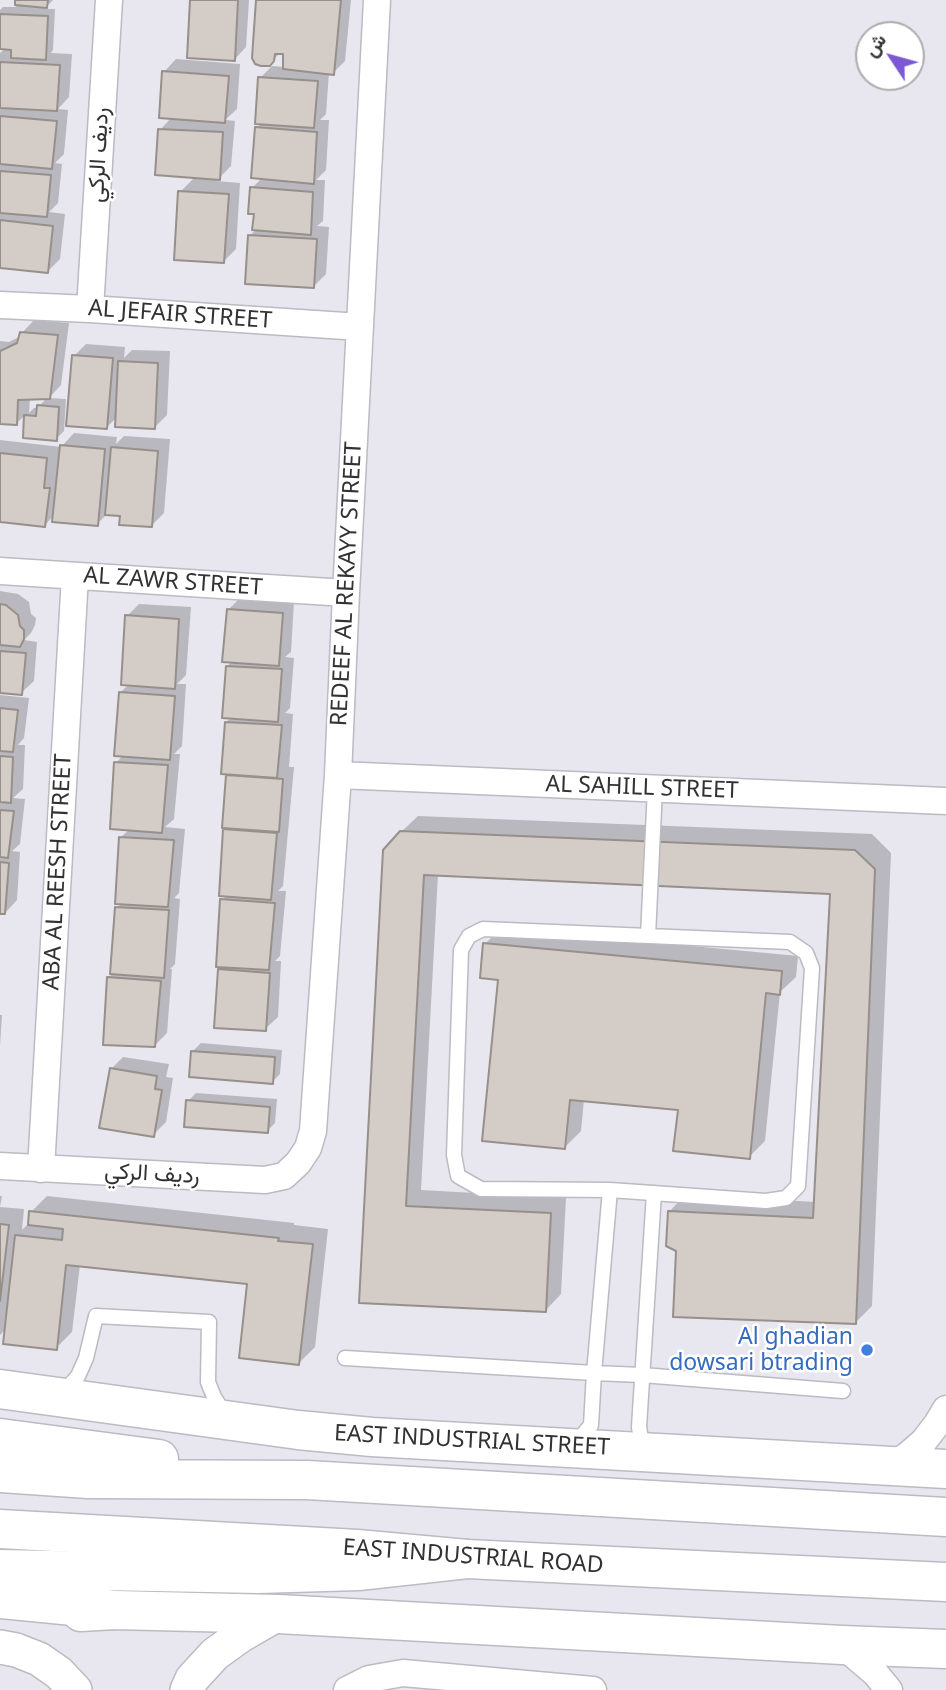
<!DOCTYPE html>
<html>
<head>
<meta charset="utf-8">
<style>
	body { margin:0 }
	#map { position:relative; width:946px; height:1690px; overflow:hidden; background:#e8e6ee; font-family:"Noto Sans",Vazirmatn,sans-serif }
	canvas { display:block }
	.north { position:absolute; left:855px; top:21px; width:70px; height:70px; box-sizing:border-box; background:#fff; border:2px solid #adadae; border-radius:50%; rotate:306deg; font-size:19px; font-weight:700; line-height:28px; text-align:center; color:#323134 }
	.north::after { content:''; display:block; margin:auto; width:24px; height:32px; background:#7c59d3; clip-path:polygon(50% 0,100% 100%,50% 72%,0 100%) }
</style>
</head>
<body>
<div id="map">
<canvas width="946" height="1690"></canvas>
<div class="north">ش</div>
</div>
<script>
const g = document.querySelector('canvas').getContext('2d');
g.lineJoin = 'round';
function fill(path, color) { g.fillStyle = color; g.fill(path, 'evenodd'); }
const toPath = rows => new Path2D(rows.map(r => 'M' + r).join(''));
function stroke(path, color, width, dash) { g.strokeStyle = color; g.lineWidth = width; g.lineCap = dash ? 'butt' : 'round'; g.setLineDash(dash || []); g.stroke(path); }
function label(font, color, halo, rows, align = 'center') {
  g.font = font + ' "Noto Sans",Vazirmatn,sans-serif'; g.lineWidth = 5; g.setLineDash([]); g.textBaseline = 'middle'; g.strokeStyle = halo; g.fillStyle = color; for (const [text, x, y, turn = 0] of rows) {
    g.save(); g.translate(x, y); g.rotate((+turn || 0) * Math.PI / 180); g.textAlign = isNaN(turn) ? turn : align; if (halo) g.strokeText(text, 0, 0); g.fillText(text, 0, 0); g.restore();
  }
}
const shadow = toPath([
	[17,0,53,0,44,9,55,9,53,50,51,53,72,54,69,97,58,109,68,110,64,154,55,163,62,164,58,203,49,212,65,214,60,259,48,271,0,266,0,53,6,48,0,48,0,10,3,7,16,7],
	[191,0,249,0,246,47,234,60],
	[258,0,351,0,345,61,333,73,329,72,326,114,320,120,329,120,326,170,316,180,325,180,323,221,317,226,329,227,326,274,313,287,250,236,257,228,252,188,263,177,257,128,263,122,260,78,272,66,285,67,285,52,281,52,269,64],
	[176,59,240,64,237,109,225,120,235,121,231,166,216,181,240,183,236,249,224,261,180,192,195,177,160,130,172,117,164,72],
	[34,320,69,323,61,385,49,398,66,399,64,431,56,439,24,436,26,414,17,423,0,423,0,341,9,342,21,336,22,333],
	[30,398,47,398,39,406,38,408,34,408,29,413],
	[86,344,125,347,124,358,132,350,170,351,167,415,155,427,117,417,107,427,74,356],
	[74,433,117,437,116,444,124,436,170,439,164,513,152,525,122,514,108,513,97,524,54,515,45,525,0,521,0,440,61,447],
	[0,591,18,594,29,602,31,614,36,618,35,625,31,633,24,640,37,642,34,681,21,693,0,691],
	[240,598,294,601,291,652,285,657,294,658,290,708,285,713,293,714,289,767,294,767,283,886,278,891,286,891,280,956,275,961,281,961,278,1017,265,1029,219,970,224,965,222,900,227,895,221,895,228,773,226,722,232,717,227,666,233,661,228,610],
	[139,604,191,607,186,675,177,684,186,684,182,746,174,754,180,754,174,819,165,827,185,829,179,893,174,898,180,899,175,964,170,969,172,969,167,1033,154,1046,108,978,112,974,117,908,122,903,121,837,130,829,116,763,123,755,120,693,129,684,127,616],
	[0,695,29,698,24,738,18,745,25,745,23,789,13,798,25,799,20,844,12,851,20,852,17,900,5,913,0,912],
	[418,816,872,834,891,853,872,1306,856,1322,677,1249,669,1212,685,1195,816,1202,832,893,438,874,421,1190,566,1198,561,1294,545,1311,361,1302,401,832],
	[501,928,798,956,796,977,780,992,765,1141,749,1157,679,1108,584,1099,581,1131,565,1147,500,978,485,944],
	[0,1015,2,1015,0,1046],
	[201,1043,282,1050,280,1074,272,1082,193,1051],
	[123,1057,169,1064,166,1077,173,1078,166,1122,153,1135,111,1069],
	[196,1093,277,1099,275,1123,267,1131,188,1101],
	[0,1196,2,1196,0,1207,24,1209,22,1230,30,1222,31,1212,47,1196,294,1223,294,1225,328,1229,315,1347,299,1363,249,1282,80,1265,72,1332,56,1348,6,1329,0,1335]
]);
const building = toPath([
	[15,0,48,0,47,8,15,5,15,0],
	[190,0,238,0,235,61,187,58,190,0],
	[256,0,341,0,334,75,283,69,283,54,275,54,274,61,270,66,261,66,255,64,252,58,256,0],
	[0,14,48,16,46,60,11,58,11,50,0,49,0,14],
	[0,62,60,65,57,111,0,108,0,62],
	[162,71,229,76,225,123,159,118,162,71],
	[258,77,318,81,314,128,255,124,258,77],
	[0,116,57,121,52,169,0,164,0,116],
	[255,127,317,132,314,184,251,178,255,127],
	[158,129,223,132,220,180,155,175,158,129],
	[0,171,51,175,47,217,0,213,0,171],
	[250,187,313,192,311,235,252,230,254,214,248,214,250,187],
	[178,191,229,194,224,263,174,260,178,191],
	[0,220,53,226,48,273,0,268,0,220],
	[248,235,317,239,314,288,245,284,248,235],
	[20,332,58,335,50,399,18,400,17,425,0,424,0,351,17,343,20,332],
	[72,355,113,358,107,429,66,426,72,355],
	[118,361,158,363,155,429,115,427,118,361],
	[37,405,59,407,57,441,23,438,24,415,36,416,37,405],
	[60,445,105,449,98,526,52,522,60,445],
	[111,447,158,451,152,527,119,525,120,516,105,515,111,447],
	[0,453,47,458,44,488,50,488,45,527,0,522,0,453],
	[0,604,6,605,18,615,20,626,24,630,24,639,20,647,0,645,0,604],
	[227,609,283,613,279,666,222,662,227,609],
	[125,615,179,619,175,689,121,685,125,615],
	[0,651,26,653,22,695,0,693,0,651],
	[226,666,282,669,278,722,222,718,226,666],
	[119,692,175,696,170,760,114,756,119,692],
	[0,708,18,710,13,752,0,751,0,708],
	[225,722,282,725,277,778,221,774,225,722],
	[0,756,13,757,11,803,0,802,0,756],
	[114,762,168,765,162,833,110,829,114,762],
	[226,775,283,779,279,832,222,828,226,775],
	[0,810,14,811,8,858,0,857,0,810],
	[223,829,277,833,271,900,219,896,223,829],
	[400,831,855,850,875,869,856,1324,673,1317,676,1251,666,1246,668,1211,813,1218,830,894,424,875,406,1206,551,1213,546,1312,359,1303,383,850,400,831],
	[119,837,174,840,168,907,115,904,119,837],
	[0,862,9,863,5,914,0,914,0,862],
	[220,899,275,903,269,970,216,967,220,899],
	[115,907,169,910,164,978,110,974,115,907],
	[483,943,782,971,780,995,766,993,750,1159,673,1151,678,1110,570,1100,565,1149,482,1141,498,980,480,978,483,943],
	[218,969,270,973,266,1031,214,1028,218,969],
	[107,977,161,981,155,1047,103,1045,107,977],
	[191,1051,275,1057,273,1084,189,1077,191,1051],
	[110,1068,157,1076,155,1089,162,1090,154,1137,99,1128,110,1068],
	[186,1100,270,1107,268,1133,184,1127,186,1100],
	[29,1211,279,1238,278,1241,313,1244,299,1365,239,1358,247,1284,66,1265,57,1350,3,1344,15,1235,62,1240,63,1229,28,1225,29,1211],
	[0,1224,9,1225,0,1301,0,1224]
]);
const service = toPath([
	[483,929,790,942,806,953,812,968,798,1186,786,1198,766,1201,610,1190,481,1189,458,1176,454,1155,461,950,469,936,483,929],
	[648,936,655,788],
	[345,1358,594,1373,642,1375,843,1391],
	[63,1393,78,1376,86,1358,96,1316,209,1322,208,1382,214,1397,224,1413],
	[573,1443,582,1436,591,1425,594,1373,610,1190],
	[649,1448,641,1439,639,1427,654,1193]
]);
const minor = toPath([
	[0,305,90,309,360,327],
	[90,309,109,0],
	[0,571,346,593],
	[338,775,946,801],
	[0,1166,265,1180,284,1176,298,1163,308,1148,313,1131,338,775,346,593,377,0],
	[41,1169,75,576],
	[890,1467,908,1455,924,1441,937,1424,946,1409],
	[842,1645,875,1673,889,1690],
	[347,1690,369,1679,403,1673,593,1690]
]);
const tertiary = toPath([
	[0,1647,16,1650,39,1659,59,1673,75,1690],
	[187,1690,192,1679,215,1654,240,1636,278,1614]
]);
const primary = toPath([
	[0,1389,298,1430,372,1437,946,1469],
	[81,1612,114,1610,278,1614,842,1645,946,1649]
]);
const trunk = toPath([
	[0,1438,159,1459],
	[0,1473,88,1479,307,1480,946,1517],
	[0,1529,357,1549,467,1559,946,1582]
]);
const motorway = toPath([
	[0,1569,258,1574,358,1571,467,1559],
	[0,1599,114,1610]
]);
const markers = [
	[867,1350,7,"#3f7fe0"]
];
const streetNames = [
	["رديف الركي",99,155,-87],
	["AL JEFAIR STREET",180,315,4],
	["AL ZAWR STREET",173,582,4],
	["REDEEF AL REKAYY STREET",347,584,-87],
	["AL SAHILL STREET",642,788,2],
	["ABA AL REESH STREET",58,872,-87],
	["رديف الركي",152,1174,3],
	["EAST INDUSTRIAL STREET",472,1441,3],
	["EAST INDUSTRIAL ROAD",473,1557,4]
];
const shopNames = [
	["Al ghadian",853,1337],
	["dowsari btrading",853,1363]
];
fill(shadow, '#0003');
fill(building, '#d4ccc7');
stroke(building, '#968f8a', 2);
stroke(service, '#bcbac2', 17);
stroke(minor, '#bcbac2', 29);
stroke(tertiary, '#bcbac2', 36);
stroke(primary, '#bcbac2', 41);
stroke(trunk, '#bcbac2', 41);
stroke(motorway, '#bcbac2', 41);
stroke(service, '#fff', 14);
stroke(minor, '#fff', 26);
stroke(tertiary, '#fff', 33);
stroke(primary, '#fff', 38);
stroke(trunk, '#fff', 38);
stroke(motorway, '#fff', 38);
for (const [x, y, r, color] of markers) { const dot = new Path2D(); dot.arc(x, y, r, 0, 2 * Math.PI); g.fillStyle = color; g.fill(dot); stroke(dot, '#fff', 2.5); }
label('23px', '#323134', '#fff', streetNames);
label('23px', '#366cbe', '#fff', shopNames, 'right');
</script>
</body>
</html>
